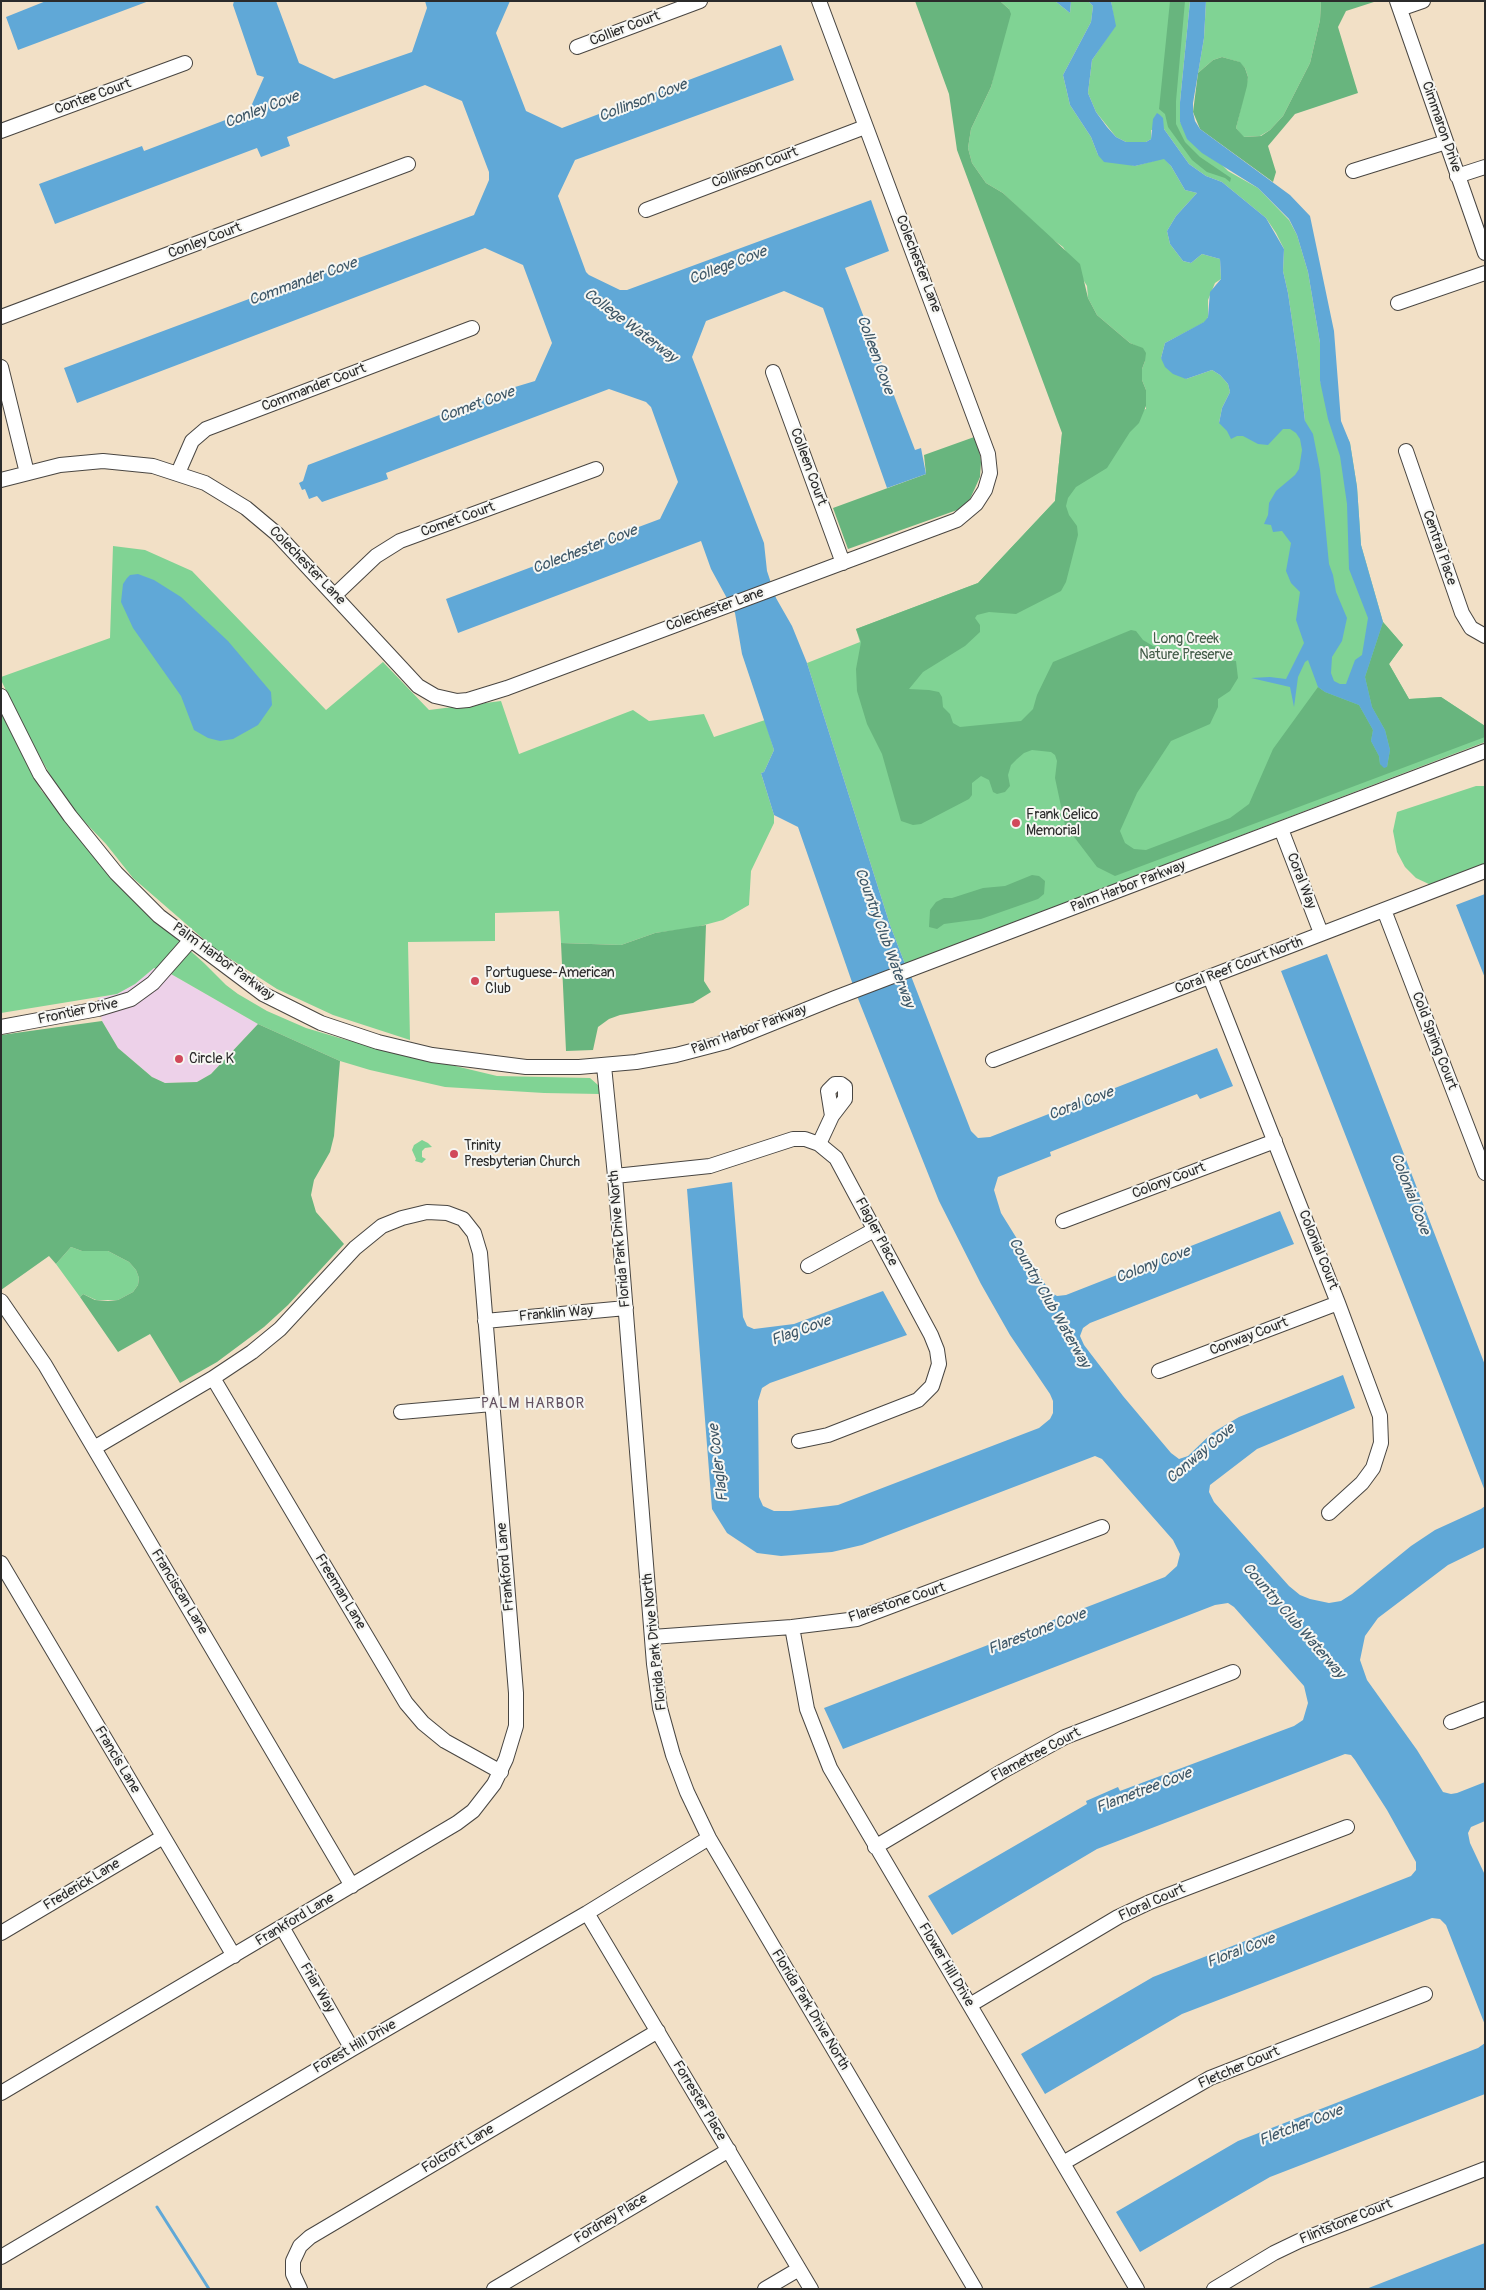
<!DOCTYPE html>
<html>
<head>
<meta charset="utf-8">
<style>
	body { margin:0 }
	#map { position:relative; width:1486px; height:2290px; overflow:hidden; background:#f2e0c6; font-family:Pangolin,sans-serif }
	canvas { display:block }
	.frame { position:absolute; inset:0; border:2px solid #2b2b2b; pointer-events:none }
</style>
</head>
<body>
<div id="map">
<canvas width="1486" height="2290"></canvas>
<div class="frame"></div>
</div>
<script>
const g = document.querySelector('canvas').getContext('2d');
g.lineJoin = 'round';
function fill(path, color) { g.fillStyle = color; g.fill(path, 'evenodd'); }
const toPath = rows => new Path2D(rows.map(r => 'M' + r).join(''));
function stroke(path, color, width, dash) { g.strokeStyle = color; g.lineWidth = width; g.lineCap = dash ? 'butt' : 'round'; g.setLineDash(dash || []); g.stroke(path); }
function label(font, color, halo, rows, align = 'center') {
  g.font = font + ' Pangolin,sans-serif'; g.lineWidth = 4; g.setLineDash([]); g.textBaseline = 'middle'; g.strokeStyle = halo; g.fillStyle = color; for (const [text, x, y, turn = 0] of rows) {
    g.save(); g.translate(x, y); g.rotate((+turn || 0) * Math.PI / 180); g.textAlign = isNaN(turn) ? turn : align; if (halo) g.strokeText(text, 0, 0); g.fillText(text, 0, 0); g.restore();
  }
}
const built = toPath([
	[154,968,171,974,258,1024,211,1074,197,1082,165,1083,152,1077,118,1048,102,1021,98,998,117,994,135,984]
]);
const green = toPath([
	[1000,1,1055,1,1070,13,1071,1,1088,1,1093,6,1091,22,1063,75,1070,105,1091,137,1098,155,1135,166,1164,158,1171,166,1185,190,1197,193,1176,216,1167,231,1170,244,1183,261,1191,263,1202,254,1220,259,1221,279,1215,283,1208,300,1208,317,1205,322,1165,343,1161,358,1186,379,1212,370,1220,375,1228,384,1230,392,1222,408,1219,423,1305,421,1298,361,1288,293,1283,271,1284,249,1276,233,1266,218,1222,182,1206,176,1189,164,1164,129,1151,130,1151,139,1146,142,1126,142,1116,137,1096,112,1088,93,1092,60,1115,26,1111,1,1190,1,1180,102,1180,122,1228,171,1258,188,1289,220,1297,235,1308,272,1320,343,1320,381,1350,443,1357,487,1361,545,1383,622,1403,645,1389,664,1409,699,1441,697,1485,726,1485,742,905,964,890,925,807,663,860,642,856,629,978,583,1055,501,1062,433,1146,409,1146,390,1142,380,1142,369,1145,361,1143,349,1130,343,1097,315,1088,298,1087,286,1063,247,1048,236,1003,193,986,183,972,163,968,148,971,129,991,87,1009,9],
	[1206,1,1321,1,1320,20,1310,63,1283,116,1270,130,1260,136,1243,137,1236,128,1248,77,1245,68,1239,62,1222,57,1213,60,1198,73,1204,38],
	[113,546,145,550,192,571,326,710,383,662,429,710,501,701,519,754,633,710,649,721,704,714,714,737,765,720,774,750,764,772,761,773,774,815,774,823,751,871,749,905,723,920,693,928,655,933,621,945,561,943,559,911,495,913,495,941,408,942,410,1040,333,1015,277,989,215,949,133,878,106,844,79,816,53,780,26,732,1,680,1,677,110,638],
	[1,708,41,790,125,892,204,963,226,985,238,994,267,1011,306,1028,343,1039,497,1076,590,1078,598,1085,600,1094,544,1093,445,1087,370,1070,340,1061,258,1024,171,974,154,968,135,984,117,994,1,1013],
	[1476,786,1485,786,1485,865,1433,886,1416,878,1405,867,1397,852,1393,831,1397,812],
	[422,1140,428,1143,432,1147,425,1148,422,1151,422,1157,426,1159,422,1163,415,1161,416,1159,412,1150,414,1145],
	[71,1247,82,1251,108,1251,129,1262,136,1270,139,1278,138,1285,133,1292,118,1300,96,1300,83,1294,80,1297,56,1264]
]);
const forest = toPath([
	[915,1,1000,1,1009,9,1011,14,991,87,971,129,968,148,972,163,986,183,1003,193,1080,264,1088,298,1097,315,1130,343,1143,348,1146,353,1145,361,1142,369,1142,380,1146,390,1146,406,1139,423,1130,432,1107,468,1076,487,1068,498,1066,506,1069,515,1077,526,1078,535,1066,582,1061,591,1016,614,989,612,977,615,975,618,980,625,980,632,965,646,923,672,909,689,929,690,939,692,942,697,943,707,950,714,953,723,960,727,1021,721,1033,709,1037,695,1053,662,1131,630,1136,631,1143,640,1153,646,1183,654,1236,661,1238,678,1230,691,1218,699,1218,707,1210,724,1171,741,1137,793,1120,831,1125,843,1134,849,1146,850,1230,818,1249,804,1273,749,1318,687,1325,692,1359,705,1373,730,1371,741,1379,756,1380,764,1387,767,1390,750,1385,730,1372,707,1365,677,1383,622,1403,645,1389,664,1409,699,1441,697,1485,726,1485,737,1115,876,1097,867,1065,825,1055,778,1057,761,1055,755,1051,752,1032,750,1024,753,1017,759,1011,765,1008,775,1010,786,1005,792,997,794,993,792,989,780,981,776,972,783,972,795,969,799,921,824,913,825,901,821,882,754,867,724,857,691,856,669,861,642,856,629,978,583,1055,501,1062,433,957,150,949,94],
	[1170,1,1185,1,1176,101,1176,124,1185,142,1200,157,1231,178,1230,182,1225,178,1207,172,1192,160,1168,127,1165,114,1159,109],
	[1321,1,1377,1,1346,11,1338,27,1358,93,1295,114,1268,146,1276,172,1273,182,1200,129,1193,112,1198,73,1213,60,1222,57,1240,62,1245,68,1248,77,1247,86,1236,128,1244,137,1261,136,1270,130,1283,116,1310,63,1320,20],
	[977,436,981,462,980,477,970,499,960,509,848,549,833,508,926,474,924,455],
	[1032,875,1039,876,1045,881,1044,894,1038,899,981,919,944,924,937,929,929,927,930,910,936,902,944,898,952,898,983,888,1005,886],
	[706,925,704,981,711,992,693,1003,620,1015,609,1019,598,1027,593,1050,566,1051,561,943,621,945,655,933],
	[102,1021,118,1048,152,1077,165,1083,197,1082,211,1074,258,1024,340,1061,334,1136,330,1152,314,1180,311,1195,316,1212,344,1244,288,1305,264,1327,217,1362,180,1383,150,1334,118,1352,80,1297,83,1294,95,1300,108,1301,118,1300,133,1292,138,1285,139,1278,136,1270,129,1262,108,1251,82,1251,71,1247,56,1264,49,1256,1,1290,1,1035]
]);
const water = toPath([
	[46,1,149,1,18,50,6,17],
	[234,1,276,1,299,63,334,79,412,52,427,8,425,1,510,1,496,33,526,111,562,128,781,45,794,80,575,160,558,196,586,272,589,275,620,290,627,290,871,200,889,251,845,268,915,450,921,448,926,474,887,488,823,308,784,291,706,321,692,357,764,543,767,571,776,598,792,626,807,663,890,925,905,964,853,985,798,827,774,815,761,773,764,772,774,750,742,654,735,613,711,569,701,541,458,633,446,599,660,519,678,482,651,407,646,402,609,389,386,473,388,479,322,502,317,496,309,499,305,489,302,490,299,483,303,481,308,465,505,390,535,381,552,343,523,265,485,248,77,403,64,368,474,215,489,180,489,172,462,101,425,85,287,137,290,146,261,157,257,148,55,224,39,184,142,146,144,151,249,111,264,77,257,75,233,5],
	[1055,1,1071,1,1070,13],
	[1088,1,1111,1,1116,26,1092,60,1088,93,1096,112,1107,127,1116,137,1126,142,1146,142,1151,139,1153,119,1157,113,1160,115,1163,118,1164,129,1189,164,1206,176,1222,182,1266,218,1284,249,1283,271,1288,293,1298,361,1305,421,1313,434,1320,470,1329,564,1333,575,1336,592,1347,618,1342,641,1332,657,1331,673,1334,681,1340,684,1346,684,1355,660,1362,655,1368,618,1349,569,1347,504,1340,456,1328,419,1320,381,1320,343,1308,272,1297,235,1289,219,1258,188,1202,153,1187,139,1180,122,1180,102,1190,1,1206,1,1204,38,1193,103,1193,112,1195,121,1200,129,1290,195,1310,216,1334,331,1341,421,1350,443,1357,487,1361,545,1383,622,1365,677,1372,707,1385,730,1390,750,1387,767,1384,768,1380,764,1379,756,1371,741,1373,730,1359,705,1325,692,1318,687,1308,660,1305,662,1298,677,1294,707,1290,687,1251,678,1270,677,1286,679,1304,643,1296,620,1300,592,1291,583,1286,571,1291,543,1282,531,1273,532,1271,525,1264,524,1268,515,1269,503,1276,491,1295,475,1299,469,1302,450,1300,439,1296,433,1290,429,1283,429,1268,445,1258,444,1243,436,1237,436,1231,439,1227,431,1219,423,1222,408,1230,392,1228,384,1220,375,1212,370,1186,379,1173,374,1165,367,1161,358,1165,343,1204,322,1208,317,1210,292,1221,279,1220,259,1202,254,1191,263,1183,261,1170,244,1167,231,1176,216,1197,193,1185,190,1171,166,1164,159,1135,166,1104,162,1098,155,1091,137,1070,105,1063,75,1091,22,1093,6],
	[138,574,154,580,181,597,228,641,271,692,272,705,258,725,233,739,220,741,208,738,194,730,181,696,133,628,121,602,123,584,127,578,130,575],
	[1485,894,1485,978,1456,905],
	[1327,954,1485,1365,1485,1491,1281,971],
	[911,976,971,1131,978,1138,990,1137,1217,1048,1233,1086,1200,1099,1197,1094,1050,1152,1051,1156,998,1177,994,1190,1001,1213,1050,1292,1057,1296,1066,1295,1280,1211,1294,1244,1090,1323,1083,1328,1080,1336,1084,1345,1123,1396,1171,1453,1179,1459,1188,1456,1212,1433,1239,1417,1343,1375,1355,1408,1257,1449,1210,1485,1209,1492,1214,1502,1289,1586,1300,1595,1310,1599,1329,1603,1341,1601,1352,1594,1411,1546,1435,1530,1481,1509,1485,1506,1485,1547,1448,1565,1378,1618,1365,1636,1360,1660,1367,1680,1417,1750,1443,1792,1451,1794,1457,1793,1485,1782,1485,1821,1471,1827,1468,1833,1470,1843,1485,1875,1485,2025,1446,1925,1440,1919,1432,1918,1182,2014,1045,2094,1021,2054,1153,1977,1411,1876,1416,1870,1416,1862,1387,1810,1355,1760,1351,1755,1345,1754,1097,1849,952,1935,928,1896,1087,1804,1086,1801,1118,1787,1120,1791,1294,1726,1303,1720,1308,1703,1304,1686,1234,1607,1228,1603,1215,1605,843,1749,824,1708,1165,1577,1177,1566,1180,1554,1173,1540,1102,1459,1095,1456,862,1545,832,1552,781,1556,757,1553,727,1533,712,1509,687,1189,732,1182,743,1317,747,1326,754,1329,794,1324,883,1291,907,1335,770,1383,762,1388,758,1401,759,1497,763,1506,774,1511,790,1511,838,1505,1039,1428,1050,1419,1053,1413,1053,1401,1050,1394,1010,1335,981,1284,939,1201,857,996],
	[1485,2043,1485,2094,1270,2177,1140,2252,1116,2212,1238,2141,1478,2048],
	[1485,2243,1485,2289,1366,2289,1443,2259]
]);
const stream = toPath([
	[157,2207,209,2289]
]);
const minor = toPath([
	[1397,1,1485,253],
	[1400,9,1423,1],
	[577,47,700,1],
	[1,131,185,63],
	[1353,171,1446,142],
	[1457,176,1485,167],
	[646,210,865,127],
	[1398,303,1485,273],
	[1,317,408,164],
	[1,367,27,473],
	[773,372,843,563],
	[1406,451,1462,613,1471,628,1485,636],
	[178,473,192,441,206,429,472,328],
	[1,480,60,465,103,461,153,466,205,483,246,508,277,534,418,686,435,696,457,701,468,700,507,688,957,520,976,504,985,490,990,473,988,454,819,1],
	[335,595,376,556,400,541,596,469],
	[1,696,40,774,70,816,116,873,159,916,263,994,321,1023,378,1042,432,1055,526,1067,579,1067,636,1062,676,1055,726,1042,835,998,1485,751],
	[1281,829,1321,933],
	[1384,910,1485,1173],
	[1210,977,1338,1303,1380,1416,1381,1443,1373,1468,1362,1483,1329,1513],
	[1,1027,98,1009,131,999,153,983,190,941],
	[993,1060,1485,871],
	[604,1066,615,1176,654,1664,660,1708,673,1755,687,1792,709,1838,975,2289],
	[819,1144,832,1116,845,1099,845,1087,841,1084,835,1084,828,1091,832,1116],
	[615,1176,710,1166,793,1139,805,1139,819,1144,836,1158,931,1335,937,1350,939,1364,932,1386,918,1400,828,1435,799,1441],
	[1063,1221,1275,1141],
	[808,1266,874,1230],
	[1,1301,45,1365,352,1886],
	[485,1321,626,1308],
	[1159,1371,1338,1303],
	[213,1378,406,1703,423,1723,445,1741,501,1772],
	[401,1412,492,1404],
	[1,1563,234,1956],
	[792,1627,807,1709,830,1768,1137,2289],
	[652,1637,792,1627,857,1619,1102,1527],
	[1451,1722,1485,1709],
	[875,1847,1003,1771,1065,1737,1233,1672],
	[587,1913,811,2289],
	[282,1927,352,2049],
	[1,1933,163,1837],
	[970,2005,1118,1917,1150,1902,1347,1827],
	[1,2093,457,1823,473,1811,494,1784,506,1759,516,1726,516,1693,480,1253,474,1233,463,1219,447,1213,427,1212,402,1218,382,1226,355,1248,280,1329,252,1352,213,1378,94,1448],
	[1063,2163,1210,2078,1425,1994],
	[1,2257,352,2049,587,1913,709,1838],
	[300,2289,293,2274,293,2261,300,2246,310,2237,658,2031],
	[494,2289,729,2150],
	[765,2289,799,2269],
	[1214,2289,1274,2253,1299,2241,1485,2169]
]);
const markers = [
	[1016,823,5,"#d1495b"],
	[475,981,5,"#d1495b"],
	[179,1059,5,"#d1495b"],
	[454,1154,5,"#d1495b"]
];
const streetNames = [
	["Collier Court",625,29,-21],
	["Contee Court",93,97,-20],
	["Cimmaron Drive",1441,127,71],
	["Collinson Court",755,168,-21],
	["Conley Court",205,241,-21],
	["Colechester Lane",918,264,69],
	["Commander Court",314,388,-21],
	["Colleen Court",808,467,70],
	["Comet Court",458,520,-20],
	["Central Place",1439,548,71],
	["Colechester Lane",307,566,46],
	["Colechester Lane",715,610,-20],
	["Coral Way",1301,881,69],
	["Palm Harbor Parkway",1128,887,-21],
	["Palm Harbor Parkway",223,962,36],
	["Coral Reef Court North",1239,966,-21],
	["Frontier Drive",78,1012,-12],
	["Palm Harbor Parkway",749,1030,-20],
	["Cold Spring Court",1434,1041,69],
	["Colony Court",1169,1181,-21],
	["Flagler Place",876,1232,62],
	["Florida Park Drive North",620,1239,-95],
	["Colonial Court",1318,1250,68],
	["Franklin Way",556,1314,-5],
	["Conway Court",1249,1337,-21],
	["Frankford Lane",506,1567,-95],
	["Franciscan Lane",179,1592,59],
	["Freeman Lane",340,1592,59],
	["Flarestone Court",897,1603,-18],
	["Florida Park Drive North",655,1642,-96],
	["Flametree Court",1036,1755,-28],
	["Francis Lane",117,1760,59],
	["Frederick Lane",82,1885,-31],
	["Floral Court",1152,1903,-24],
	["Frankford Lane",295,1920,-31],
	["Flower Hill Drive",946,1965,59],
	["Friar Way",317,1988,60],
	["Florida Park Drive North",810,2010,59],
	["Forest Hill Drive",355,2047,-30],
	["Fletcher Court",1239,2068,-23],
	["Forrester Place",699,2101,59],
	["Folcroft Lane",458,2149,-31],
	["Fordney Place",611,2219,-31],
	["Flintstone Court",1346,2222,-22]
];
const parkNames = [
	["Long Creek",1186,639],
	["Nature Preserve",1186,655]
];
const poiNames = [
	["Frank Celico",1026,815],
	["Memorial",1026,831],
	["Portuguese-American",485,973],
	["Club",485,989],
	["Circle K",189,1059],
	["Trinity",464,1146],
	["Presbyterian Church",464,1162]
];
const waterNames = [
	["Collinson Cove",643,101,-21],
	["Conley Cove",262,110,-21],
	["College Cove",728,266,-21],
	["Commander Cove",303,282,-20],
	["College Waterway",630,326,37],
	["Colleen Cove",875,355,70],
	["Comet Cove",477,405,-20],
	["Colechester Cove",585,550,-21],
	["Country Club Waterway",884,938,70],
	["Coral Cove",1081,1104,-21],
	["Colonial Cove",1410,1194,69],
	["Colony Cove",1153,1265,-21],
	["Country Club Waterway",1049,1303,60],
	["Flag Cove",801,1331,-20],
	["Conway Cove",1201,1454,-40],
	["Flagler Cove",719,1463,-97],
	["Country Club Waterway",1293,1621,49],
	["Flarestone Cove",1037,1632,-21],
	["Flametree Cove",1144,1791,-21],
	["Floral Cove",1241,1951,-21],
	["Fletcher Cove",1301,2126,-21]
];
const neighbourhoodNames = [
	["PALM HARBOR",533,1404]
];
fill(built, '#edd1e9');
fill(green, '#80d394');
fill(forest, '#68b57e');
fill(water, '#60a8d7');
stroke(stream, '#60a8d7', 3);
stroke(minor, '#494642', 16);
stroke(minor, '#fff', 14);
for (const [x, y, r, color] of markers) { const dot = new Path2D(); dot.arc(x, y, r, 0, 2 * Math.PI); g.fillStyle = color; g.fill(dot); stroke(dot, '#f6f6f2', 2); }
label('14px', '#2b2b2b', '#f6f6f2', streetNames);
label('14px', '#445d4a', '#f6f6f2', parkNames);
label('14px', '#2b2b2b', '#f6f6f2', poiNames, 'left');
label('italic 15px', '#3e5767', '#f6f6f2', waterNames);
g.letterSpacing = '1px';
label('15px', '#635160', '#f6f6f2', neighbourhoodNames);
g.letterSpacing = '0px';
</script>
</body>
</html>
